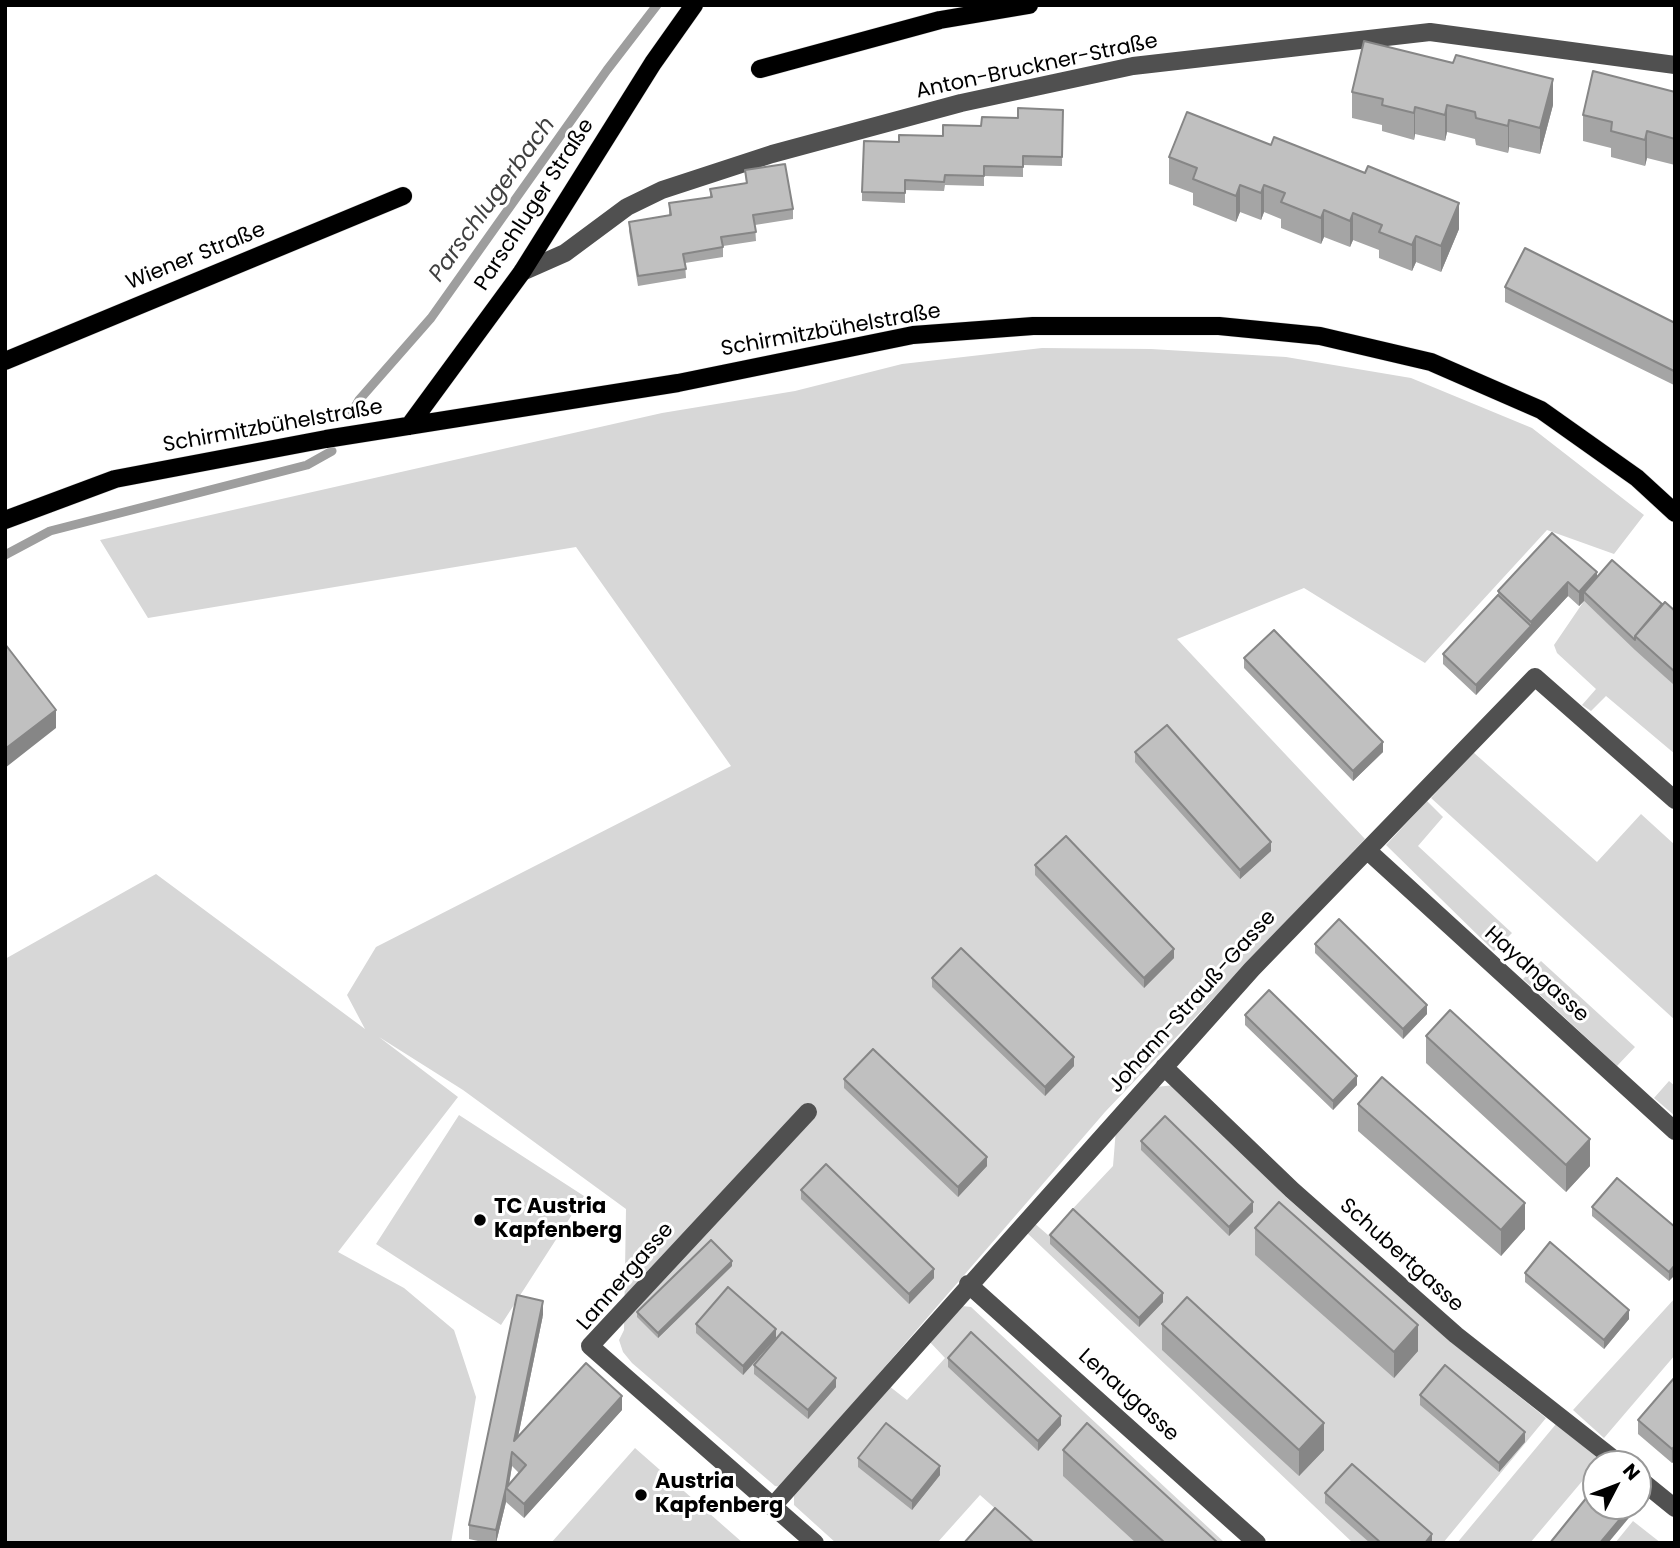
<!DOCTYPE html>
<html>
<head>
<meta charset="utf-8">
<style>
	body { margin:0 }
	#map { position:relative; width:1680px; height:1548px; overflow:hidden; background:#fff; font-family:Poppins,sans-serif }
	canvas { display:block }
	.frame { position:absolute; inset:0; border:7px solid #000; pointer-events:none }
	.north { position:absolute; left:1582px; top:1450px; width:70px; height:70px; box-sizing:border-box; background:#fff; border:2px solid #999; border-radius:50%; rotate:48deg; font-size:19px; font-weight:700; line-height:28px; text-align:center; color:#000 }
	.north::after { content:''; display:block; margin:auto; width:24px; height:32px; background:#000; clip-path:polygon(50% 0,100% 100%,50% 72%,0 100%) }
</style>
</head>
<body>
<div id="map">
<canvas width="1680" height="1548"></canvas>
<div class="frame"></div>
<div class="north">N</div>
</div>
<script>
const g = document.querySelector('canvas').getContext('2d');
g.lineJoin = 'round';
function fill(path, color) { g.fillStyle = color; g.fill(path, 'evenodd'); }
const toPath = rows => new Path2D(rows.map(r => 'M' + r).join(''));
function stroke(path, color, width, dash) { g.strokeStyle = color; g.lineWidth = width; g.lineCap = dash ? 'butt' : 'round'; g.setLineDash(dash || []); g.stroke(path); }
function label(font, color, halo, rows, align = 'center') {
  g.font = font + ' Poppins,sans-serif'; g.lineWidth = 6; g.setLineDash([]); g.textBaseline = 'middle'; g.strokeStyle = halo; g.fillStyle = color; for (const [text, x, y, turn = 0] of rows) {
    g.save(); g.translate(x, y); g.rotate((+turn || 0) * Math.PI / 180); g.textAlign = isNaN(turn) ? turn : align; if (halo) g.strokeText(text, 0, 0); g.fillText(text, 0, 0); g.restore();
  }
}
const green = toPath([
	[1042,348,1151,349,1286,357,1411,378,1532,428,1644,515,1614,554,1547,530,1425,663,1304,588,1177,639,1365,839,1105,1112,781,1487,775,1486,632,1363,623,1352,619,1340,624,1330,626,1209,463,1090,379,1037,458,1097,338,1252,404,1288,454,1330,476,1397,451,1543,5,1543,5,959,156,874,365,1029,347,995,376,947,731,766,576,547,148,618,100,540,662,413,795,391,902,364],
	[1584,601,1675,686,1675,754,1606,696,1591,711,1582,705,1596,689,1557,653,1554,645],
	[1473,752,1597,862,1641,814,1675,845,1675,1020,1431,798],
	[1427,801,1443,817,1418,846,1512,933,1494,951,1386,845],
	[1541,961,1635,1047,1617,1066,1523,979],
	[1669,1081,1675,1086,1675,1116,1654,1098],
	[1175,1085,1286,1197,1450,1341,1546,1418,1443,1543,1353,1543,1025,1231,1033,1222,1048,1235,1113,1166,1116,1129,1156,1087],
	[459,1115,584,1196,501,1325,376,1244],
	[1675,1298,1675,1355,1604,1438,1573,1410],
	[962,1306,971,1307,1225,1543,972,1543,999,1512,980,1495,937,1543,836,1543,794,1505,794,1493,889,1386,907,1400,945,1358,928,1340],
	[1556,1424,1600,1460,1530,1543,1457,1543],
	[635,1448,743,1543,551,1543],
	[1633,1521,1661,1543,1615,1543]
]);
const stream = toPath([
	[352,412,359,400,431,318,607,70,657,5],
	[5,555,50,531,307,465,332,451]
]);
const minor = toPath([
	[522,272,565,253,627,207,662,190,772,154,961,103,1133,66,1430,32,1675,65],
	[1368,851,1675,1131],
	[1164,1067,1292,1190,1456,1335,1620,1464],
	[808,1112,590,1346,815,1543],
	[968,1284,1257,1543],
	[1638,1478,1675,1508],
	[772,1507,1252,969,1535,677,1675,800]
]);
const major = toPath([
	[760,69,940,20,1029,5],
	[5,361,403,196],
	[409,426,522,272,653,63,694,5],
	[5,520,115,479,326,439,678,383,913,335,1033,326,1219,326,1320,336,1431,362,1541,410,1637,478,1675,513]
]);
const wall = toPath([
	[1352,92,1553,105,1540,154,1509,147,1508,153,1476,145,1475,139,1447,132,1445,141,1415,134,1414,140,1382,131,1382,125,1352,118],
	[1675,92,1675,165,1647,158,1645,166,1611,157,1611,148,1583,141,1583,115],
	[1063,110,1062,166,1023,165,1023,177,984,176,984,186,945,185,944,191,905,190,905,203,862,201,862,192,899,142,943,136,1018,118],
	[1169,157,1459,229,1441,272,1416,262,1412,271,1379,258,1379,250,1353,240,1350,247,1324,237,1321,244,1281,228,1281,219,1264,212,1261,220,1240,212,1236,222,1193,205,1193,193,1169,184],
	[745,170,793,209,793,219,755,225,756,241,723,246,723,257,685,263,686,278,638,286,629,231,629,222,669,215,669,203,710,197,710,189,746,183],
	[1505,287,1675,323,1675,383,1674,385,1505,302],
	[1597,577,1662,604,1675,611,1675,686,1635,650,1584,601,1579,606,1568,596,1476,695,1443,664,1443,654,1498,595,1498,591],
	[1244,658,1383,752,1353,781,1244,668],
	[1135,752,1271,851,1240,879,1135,762],
	[1035,865,1174,958,1144,988,1035,875],
	[1315,944,1427,1014,1403,1039,1315,953],
	[932,978,1074,1066,1045,1096,932,987],
	[1245,1015,1357,1085,1333,1110,1245,1025],
	[1426,1036,1590,1166,1566,1192,1426,1063],
	[844,1079,987,1166,958,1197,844,1088],
	[1358,1104,1525,1229,1501,1256,1358,1131],
	[1141,1141,1253,1212,1229,1236,1141,1150],
	[801,1190,934,1278,909,1304,801,1199],
	[1592,1207,1675,1227,1669,1281,1592,1216],
	[1255,1228,1418,1351,1394,1378,1255,1255],
	[1050,1235,1163,1302,1139,1327,1050,1244],
	[732,1266,658,1338,637,1317,637,1312],
	[1525,1273,1629,1319,1604,1349,1525,1282],
	[543,1315,518,1437,622,1410,524,1518,506,1502,496,1543,487,1543,469,1539,469,1525],
	[512,1466,519,1473,509,1484],
	[696,1324,776,1338,743,1375,696,1333],
	[1162,1324,1324,1450,1299,1476,1162,1350],
	[948,1358,1061,1425,1038,1451,948,1367],
	[754,1365,836,1387,808,1419,754,1374],
	[1675,1377,1675,1460,1672,1463,1638,1434,1638,1420],
	[1420,1395,1525,1442,1499,1472,1420,1405],
	[1063,1450,1218,1543,1136,1543,1063,1476],
	[858,1458,940,1475,912,1510,858,1467],
	[1325,1493,1432,1543,1370,1543,1325,1503]
]);
const shadedWall = toPath([
	[1553,79,1553,105,1540,154,1540,128],
	[1447,105,1447,132,1445,141,1445,115],
	[1415,107,1415,134,1414,140,1414,113],
	[1509,120,1509,147,1508,153,1508,126],
	[1647,131,1647,158,1645,166,1645,140],
	[1240,185,1240,212,1236,222,1236,196],
	[1264,185,1264,212,1261,220,1261,193],
	[1459,203,1459,229,1441,272,1441,246],
	[1324,210,1324,237,1321,244,1321,218],
	[1353,213,1353,240,1350,247,1350,221],
	[1416,236,1416,262,1412,271,1412,245],
	[1675,369,1675,383,1674,385,1674,371],
	[1597,572,1597,587,1584,592,1584,601,1579,606,1579,592],
	[1568,582,1568,596,1476,695,1476,685,1531,626,1531,622],
	[56,710,56,728,5,768,5,749],
	[1383,742,1383,752,1353,781,1353,771],
	[1271,842,1271,851,1240,879,1240,870],
	[1174,949,1174,958,1144,988,1144,978],
	[1427,1005,1427,1014,1403,1039,1403,1029],
	[1074,1057,1074,1066,1045,1096,1045,1087],
	[1357,1076,1357,1085,1333,1110,1333,1101],
	[1590,1139,1590,1166,1566,1192,1566,1165],
	[987,1157,987,1166,958,1197,958,1187],
	[1253,1202,1253,1212,1229,1236,1229,1227],
	[1525,1203,1525,1229,1501,1256,1501,1230],
	[732,1261,732,1266,658,1338,658,1333],
	[1675,1265,1675,1275,1669,1281,1669,1272],
	[934,1269,934,1278,909,1304,909,1294],
	[1163,1293,1163,1302,1139,1327,1139,1318],
	[543,1301,543,1315,514,1456,514,1441],
	[1629,1310,1629,1319,1604,1349,1604,1340],
	[1418,1325,1418,1351,1394,1378,1394,1352],
	[776,1329,776,1338,743,1375,743,1366],
	[836,1378,836,1387,808,1419,808,1410],
	[622,1396,622,1410,524,1518,524,1504],
	[1061,1416,1061,1425,1038,1451,1038,1441],
	[1324,1423,1324,1450,1299,1476,1299,1450],
	[1525,1432,1525,1442,1499,1472,1499,1463],
	[1675,1446,1675,1460,1672,1463,1672,1449],
	[512,1452,512,1466,508,1490,506,1488],
	[940,1466,940,1475,912,1510,912,1501],
	[506,1488,506,1502,496,1543,496,1530],
	[1643,1491,1643,1501,1608,1543,1600,1543,1631,1506,1638,1506,1638,1497],
	[1432,1534,1432,1543,1425,1543]
]);
const building = toPath([
	[1364,41,1453,63,1456,55,1553,79,1540,128,1509,120,1508,126,1476,118,1475,112,1447,105,1445,115,1415,107,1414,113,1382,105,1383,99,1352,92,1364,41],
	[1593,71,1675,92,1675,139,1647,131,1645,140,1611,131,1612,122,1583,115,1593,71],
	[1018,108,1063,110,1062,157,1023,156,1023,167,984,166,984,176,945,175,944,182,905,180,905,193,862,192,864,141,899,142,899,135,943,136,943,125,981,126,982,117,1018,118,1018,108],
	[1187,112,1271,145,1274,137,1365,173,1368,166,1459,203,1441,246,1416,236,1412,245,1379,232,1382,225,1353,213,1350,221,1324,210,1321,218,1281,202,1285,193,1264,185,1261,193,1240,185,1236,196,1193,179,1197,168,1169,157,1187,112],
	[785,164,793,209,753,215,756,232,721,237,723,247,683,254,686,269,638,276,629,222,671,215,669,203,712,197,710,189,747,183,745,170,785,164],
	[1525,248,1675,323,1675,369,1674,371,1505,287,1525,248],
	[1552,533,1597,572,1579,592,1568,582,1531,622,1498,591,1552,533],
	[1612,560,1662,604,1635,636,1635,640,1584,592,1612,560],
	[1498,595,1531,626,1476,685,1443,654,1498,595],
	[1665,602,1675,611,1675,672,1635,636,1665,602],
	[1274,630,1383,742,1353,771,1244,658,1274,630],
	[5,644,56,710,5,749,5,644],
	[1167,725,1271,842,1240,870,1135,752,1167,725],
	[1066,836,1174,949,1144,978,1035,865,1066,836],
	[1339,919,1427,1005,1403,1029,1315,944,1339,919],
	[961,948,1074,1057,1045,1087,932,978,961,948],
	[1269,990,1357,1076,1333,1101,1245,1015,1269,990],
	[1450,1010,1590,1139,1566,1165,1426,1036,1450,1010],
	[873,1049,987,1157,958,1187,844,1079,873,1049],
	[1382,1077,1525,1203,1501,1230,1358,1104,1382,1077],
	[1165,1116,1253,1202,1229,1227,1141,1141,1165,1116],
	[826,1164,934,1269,909,1294,801,1190,826,1164],
	[1617,1178,1675,1227,1675,1265,1669,1272,1592,1207,1617,1178],
	[1279,1202,1418,1325,1394,1352,1255,1228,1279,1202],
	[1073,1209,1163,1293,1139,1318,1050,1235,1073,1209],
	[711,1240,732,1261,658,1333,637,1312,711,1240],
	[1550,1242,1629,1310,1604,1340,1525,1273,1550,1242],
	[728,1287,776,1329,743,1366,696,1324,728,1287],
	[517,1295,543,1301,514,1441,586,1363,622,1396,524,1504,506,1488,496,1530,469,1525,517,1295],
	[512,1452,526,1465,506,1488,512,1452],
	[1187,1297,1324,1423,1299,1450,1162,1324,1187,1297],
	[782,1332,836,1378,808,1410,754,1365,782,1332],
	[971,1332,1061,1416,1038,1441,948,1358,971,1332],
	[1445,1365,1525,1432,1499,1463,1420,1395,1445,1365],
	[1675,1377,1675,1446,1672,1449,1638,1420,1675,1377],
	[886,1423,940,1466,912,1501,858,1458,886,1423],
	[1087,1423,1218,1543,1165,1543,1063,1450,1087,1423],
	[1352,1464,1432,1534,1425,1543,1381,1543,1325,1493,1352,1464],
	[1596,1486,1596,1506,1631,1506,1600,1543,1550,1543,1596,1486],
	[1638,1488,1643,1491,1638,1497,1638,1488],
	[995,1508,1034,1543,964,1543,995,1508]
]);
const markers = [
	[480,1220,7,"#000"],
	[641,1495,7,"#000"]
];
const streetNames = [
	["Anton-Bruckner-Straße",1037,67,-12],
	["Parschluger Straße",535,205,-57],
	["Wiener Straße",196,257,-22],
	["Schirmitzbühelstraße",831,331,-10],
	["Schirmitzbühelstraße",273,427,-10],
	["Haydngasse",1536,975,42],
	["Johann-Strauß-Gasse",1193,1002,-48],
	["Schubertgasse",1401,1256,42],
	["Lannergasse",626,1277,-49],
	["Lenaugasse",1128,1396,42]
];
const poiNames = [
	["TC Austria",494,1208],
	["Kapfenberg",494,1232],
	["Austria",655,1483],
	["Kapfenberg",655,1507]
];
const waterNames = [
	["Parschlugerbach",493,200,-54]
];
fill(green, '#d7d7d7');
stroke(stream, '#9e9e9e', 9);
stroke(major, '#dbdbdb', 19);
stroke(minor, '#505050', 18);
stroke(major, '#000', 18);
fill(wall, '#a5a5a5');
fill(shadedWall, '#868686');
fill(building, '#c0c0c0');
stroke(building, '#868686', 2);
for (const [x, y, r, color] of markers) { const dot = new Path2D(); dot.arc(x, y, r, 0, 2 * Math.PI); g.fillStyle = color; g.fill(dot); stroke(dot, '#fff', 2.5); }
label('21px', '#000', '#fff', streetNames);
label('bold 21px', '#000', '#fff', poiNames, 'left');
label('italic 23px', '#3f3f3f', '#fff', waterNames);
</script>
</body>
</html>
